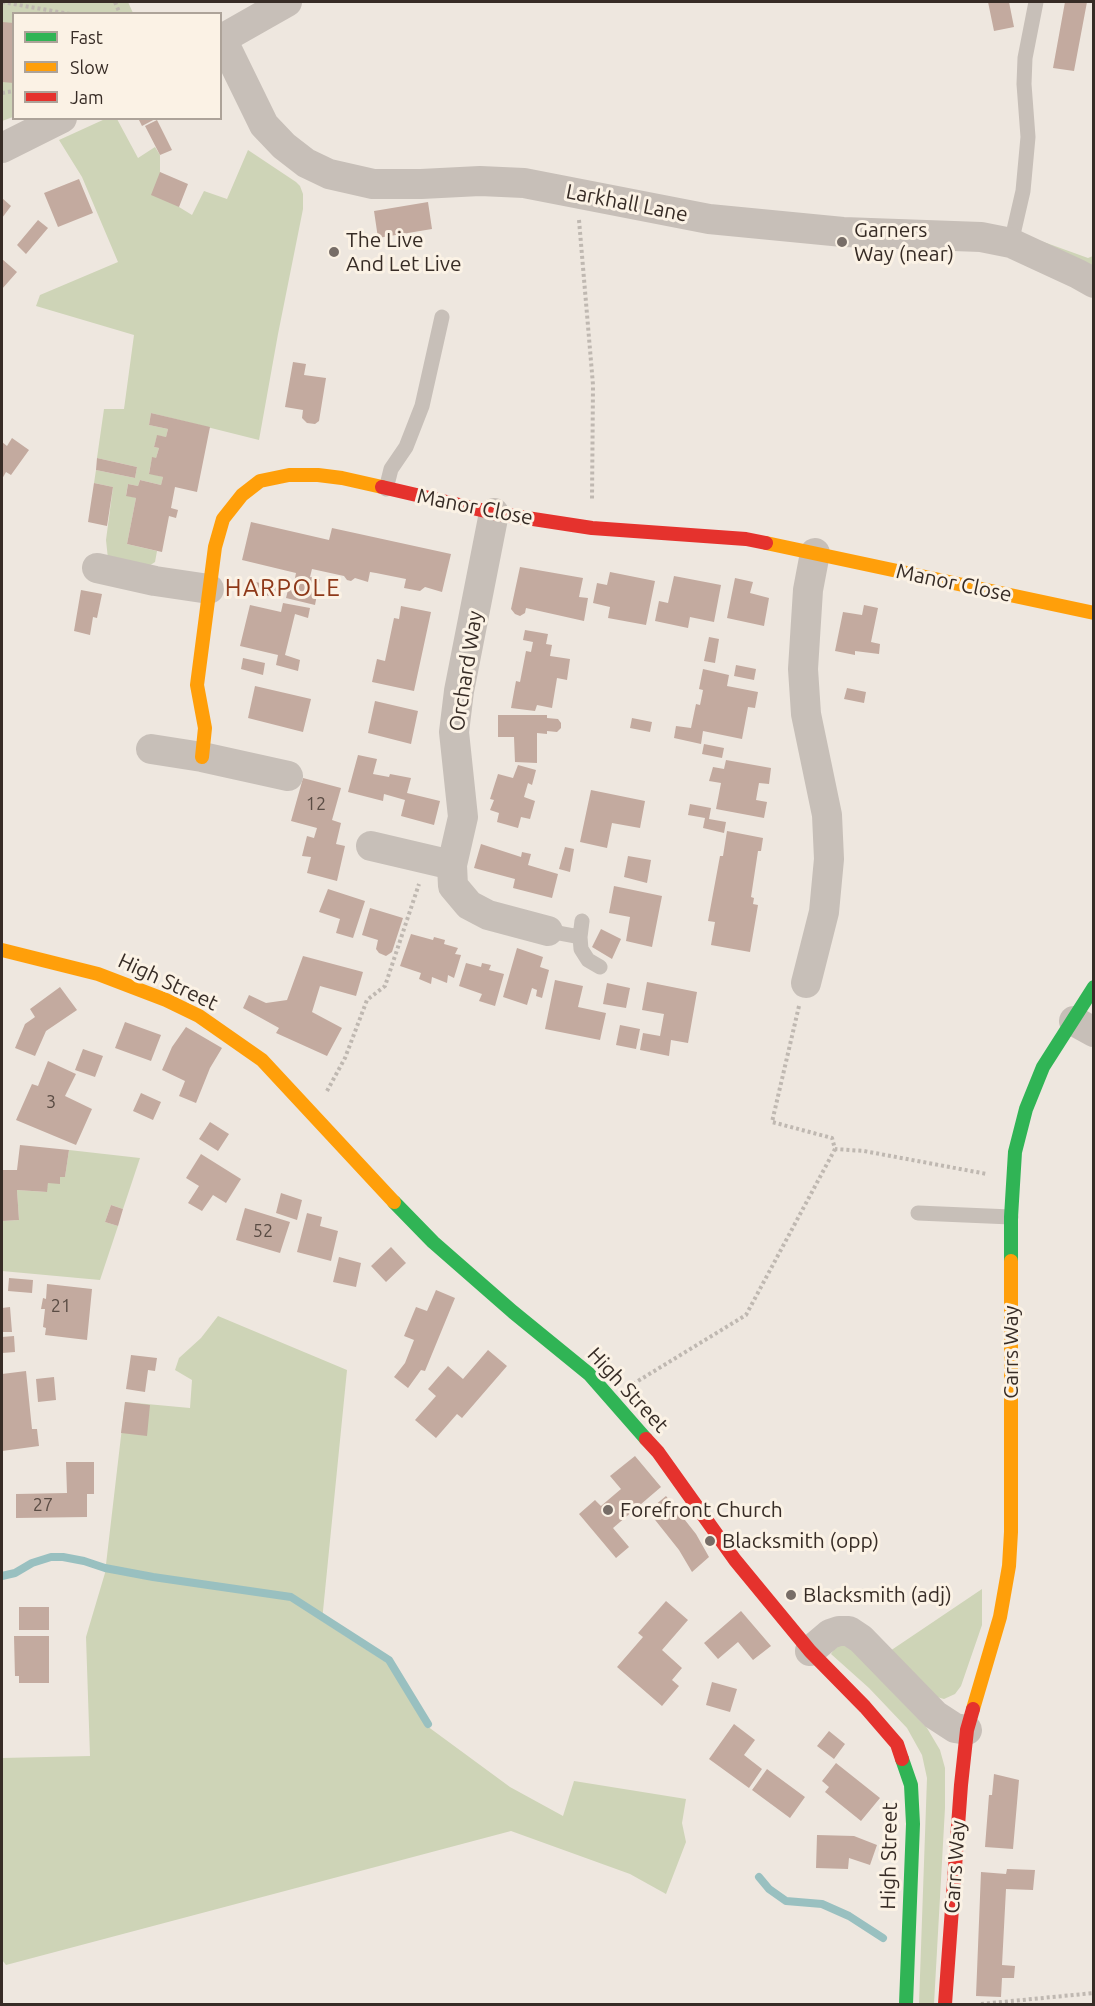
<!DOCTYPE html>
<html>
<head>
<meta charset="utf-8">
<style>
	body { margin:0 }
	#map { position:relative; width:1095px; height:2006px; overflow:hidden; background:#eee7df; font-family:Ubuntu,sans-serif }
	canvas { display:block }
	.frame { position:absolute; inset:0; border:3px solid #372c26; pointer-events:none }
	.legend { position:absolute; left:12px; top:12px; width:210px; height:108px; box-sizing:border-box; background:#fbf2e5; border:2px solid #ada399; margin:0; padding:8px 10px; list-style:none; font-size:18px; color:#372c26 }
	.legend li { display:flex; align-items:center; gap:12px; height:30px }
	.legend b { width:30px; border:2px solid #ada399 }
</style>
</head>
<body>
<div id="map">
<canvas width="1095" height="2006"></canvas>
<div class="frame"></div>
<ul class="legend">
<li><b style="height:8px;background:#30b455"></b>Fast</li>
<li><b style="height:8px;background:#ff9f0a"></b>Slow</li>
<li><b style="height:8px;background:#e5322d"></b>Jam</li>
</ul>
</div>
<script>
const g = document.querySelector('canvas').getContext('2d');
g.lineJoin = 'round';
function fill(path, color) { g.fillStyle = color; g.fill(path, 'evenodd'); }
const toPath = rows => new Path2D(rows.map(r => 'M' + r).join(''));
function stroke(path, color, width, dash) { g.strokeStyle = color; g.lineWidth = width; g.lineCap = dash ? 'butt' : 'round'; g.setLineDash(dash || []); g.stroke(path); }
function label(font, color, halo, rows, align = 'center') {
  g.font = font + ' Ubuntu,sans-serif'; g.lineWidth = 6; g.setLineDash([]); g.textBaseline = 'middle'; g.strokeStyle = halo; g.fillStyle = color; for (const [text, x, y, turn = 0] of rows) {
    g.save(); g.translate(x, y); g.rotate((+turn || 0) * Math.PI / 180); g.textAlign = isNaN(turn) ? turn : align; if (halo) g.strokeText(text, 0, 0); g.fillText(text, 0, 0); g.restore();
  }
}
const green = toPath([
	[2,2,128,2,133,13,14,14,13,117,2,121],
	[105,119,117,119,138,158,155,147,160,155,160,172,179,207,192,215,204,191,227,199,248,150,296,182,300,186,303,194,303,209,278,334,259,440,151,413,149,425,168,429,166,437,157,436,154,447,159,448,156,458,152,458,149,473,163,477,161,485,140,480,138,486,128,484,126,495,136,498,127,544,157,551,155,562,143,570,108,559,106,540,113,487,94,483,96,470,135,478,137,467,97,458,104,409,124,409,134,335,36,306,40,295,118,262,82,177,59,140],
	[1041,241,1088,258,1093,256,1093,272],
	[69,1150,140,1158,123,1209,111,1205,105,1222,118,1226,100,1280,2,1271,2,1221,19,1220,17,1190,46,1192,48,1183,60,1183,60,1177,65,1177],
	[218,1316,347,1370,322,1621,387,1663,427,1726,510,1787,563,1816,574,1781,686,1799,682,1823,686,1842,666,1894,630,1874,511,1831,6,1965,2,1960,2,1758,90,1756,86,1637,105,1573,125,1402,190,1408,192,1380,175,1370,179,1358,201,1338],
	[982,1589,982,1625,961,1686,955,1694,944,1699,937,1697,890,1651],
	[841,1638,927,1728,940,1750,945,1768,945,1808,934,2004,919,2004,927,1778,922,1755,907,1728,869,1688,831,1654]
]);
const stream = toPath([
	[2,1576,15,1573,32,1563,51,1557,63,1557,84,1561,105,1568,153,1577,291,1597,389,1660,428,1724],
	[759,1877,769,1889,786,1901,822,1904,849,1916,883,1938]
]);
const building = toPath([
	[988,2,1009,2,1014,27,994,31],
	[1065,2,1087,2,1074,71,1053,68],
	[2,22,14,23,14,83,2,82],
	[138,118,157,118,142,126],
	[157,120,172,150,160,155,145,126],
	[160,172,188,184,179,207,151,195],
	[79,179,93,213,58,227,44,193],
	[2,198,11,206,2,218],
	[428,202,432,229,378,238,374,211],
	[38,220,48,228,26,254,17,245],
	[2,259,17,272,2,289],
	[293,362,306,364,304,375,326,378,319,421,315,424,307,423,302,418,303,410,285,407],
	[151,413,210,427,197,492,175,487,171,508,178,510,176,518,169,516,162,552,127,544,136,498,126,496,128,484,138,486,140,480,161,485,163,477,149,474,152,457,156,458,159,448,154,447,157,435,166,437,168,429,149,425],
	[12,438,29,450,11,475,6,472,2,479,2,442,7,446],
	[97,458,137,467,135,478,96,470],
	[94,483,113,487,107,526,88,522],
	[251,522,329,540,332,528,451,554,442,592,425,587,420,591,404,588,406,579,376,573,370,572,368,582,355,578,351,581,347,580,344,576,312,569,310,577,320,579,315,605,286,598,289,586,293,588,296,573,242,560],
	[520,567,583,578,579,597,588,598,584,621,526,608,525,613,520,616,515,614,511,609],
	[610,572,655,581,646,625,608,618,610,607,593,603,597,583,607,585],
	[674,576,721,585,714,622,690,617,688,628,655,621,659,601,668,603],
	[735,578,753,582,750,593,769,598,764,626,727,618],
	[256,582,277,587,274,597,254,593],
	[81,590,102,594,97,618,93,617,90,635,74,631],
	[283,603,310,608,308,618,295,614,285,655,300,660,298,671,276,665,278,655,240,646,250,605,281,612],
	[864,605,878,608,871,642,880,644,879,654,855,651,855,655,835,651,843,612,862,615],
	[401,606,431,612,414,691,372,682,377,659,385,661,394,618,399,619],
	[525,630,548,634,546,644,552,645,550,656,570,659,567,680,557,678,552,708,537,705,535,711,511,708,516,681,520,682,526,651,531,652,533,642,523,640],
	[709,637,719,639,715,663,704,661],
	[243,658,265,663,263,675,241,669],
	[736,665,756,669,754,680,734,676],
	[703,669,729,675,727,686,758,692,755,708,748,707,742,739,703,731,701,744,674,738,676,726,691,728,696,704,700,705,703,690,699,689],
	[255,686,311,699,303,732,248,718],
	[847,688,866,692,864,703,844,699],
	[375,701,418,711,411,744,368,733],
	[498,715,547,715,547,718,558,719,561,723,561,728,557,732,547,731,547,734,537,733,537,763,515,762,514,737,498,737],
	[632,718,652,722,650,732,630,728],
	[704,744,724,748,722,758,702,754],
	[358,755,377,759,373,774,389,777,390,774,411,778,407,793,440,801,434,825,401,816,405,800,384,794,383,801,348,792],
	[726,760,771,768,769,784,759,783,756,800,767,802,764,818,716,809,721,783,709,781,713,767,724,769],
	[518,765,536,770,532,785,528,783,524,797,535,801,530,819,521,817,518,828,497,822,499,813,490,810,494,800,490,799,498,774,513,778],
	[303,778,341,788,332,820,341,823,336,844,345,846,337,881,307,873,311,857,302,856,307,836,314,838,317,828,291,821],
	[591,790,645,801,640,828,612,823,607,848,580,842],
	[690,804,711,808,709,819,726,822,724,833,703,828,705,818,688,815],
	[727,831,763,838,761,851,758,851,751,897,754,898,753,904,758,905,750,952,711,945,715,922,708,921,720,856,723,856],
	[481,844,521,857,522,852,531,854,528,865,558,874,552,898,513,888,515,879,474,868],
	[565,847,574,849,570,872,559,869],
	[628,856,651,860,647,883,624,877],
	[614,886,662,896,652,947,626,941,630,917,609,913],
	[328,889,365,901,353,938,336,933,340,919,319,912],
	[370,908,403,918,392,952,386,956,379,953,376,949,378,940,362,935],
	[601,929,621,939,612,959,592,947],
	[411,934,433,940,434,937,445,940,444,944,458,948,455,954,461,955,454,978,448,975,447,983,432,977,431,984,419,979,421,973,400,966],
	[517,948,543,957,540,967,549,970,542,998,536,996,537,990,532,988,527,1005,503,997],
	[303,956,363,972,356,996,320,986,312,1012,342,1028,327,1056,276,1033,279,1028,243,1008,249,995,266,1003,287,1000],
	[466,963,481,967,482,963,491,965,489,970,504,974,495,1006,479,1001,482,994,459,986],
	[555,980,583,986,578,1007,606,1013,600,1040,545,1029],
	[647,982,697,992,688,1043,671,1040,669,1056,640,1050,643,1033,660,1036,664,1014,642,1010],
	[607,983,630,988,626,1008,603,1004],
	[60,987,77,1010,46,1031,35,1056,15,1048,25,1024,35,1017,30,1009],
	[125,1022,161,1035,151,1061,115,1048],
	[620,1025,640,1029,636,1049,616,1045],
	[186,1027,222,1048,210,1068,196,1103,179,1096,185,1081,162,1070,172,1047],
	[83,1049,103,1056,95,1077,75,1070],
	[48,1061,76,1074,65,1096,92,1109,76,1145,16,1120,32,1084,38,1086],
	[141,1093,161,1102,153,1120,133,1111],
	[210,1122,229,1134,218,1151,199,1139],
	[20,1145,69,1150,65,1177,60,1177,60,1184,48,1183,47,1192,17,1190,19,1220,2,1221,2,1170,17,1170],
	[201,1154,241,1179,226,1203,213,1195,202,1211,188,1203,199,1186,186,1178],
	[281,1193,302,1200,297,1220,276,1213],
	[111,1205,123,1209,118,1226,105,1222],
	[245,1208,290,1222,280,1253,236,1240],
	[307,1213,322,1217,320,1226,338,1231,331,1261,297,1252],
	[391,1247,406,1263,386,1282,371,1266],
	[339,1257,361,1263,356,1287,333,1282],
	[9,1278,33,1280,32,1293,8,1291],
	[47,1284,92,1289,87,1340,45,1335,46,1328,43,1327,45,1309,41,1309,43,1298,46,1299],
	[436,1290,455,1298,425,1371,421,1370,408,1388,394,1377,405,1363,414,1340,404,1336,416,1307,427,1311],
	[10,1307,12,1332,2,1332,2,1308],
	[14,1336,15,1352,2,1353,2,1337],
	[488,1350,507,1366,462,1418,457,1414,436,1438,415,1420,436,1396,428,1389,448,1366,463,1379],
	[131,1355,157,1358,155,1371,148,1370,145,1392,126,1389],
	[26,1371,32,1429,37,1429,39,1446,2,1451,2,1374],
	[54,1377,56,1400,38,1402,36,1379],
	[125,1402,150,1405,147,1436,121,1433],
	[635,1456,661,1487,613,1528,629,1547,616,1558,579,1514,595,1500,601,1506,621,1489,610,1476],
	[66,1462,94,1462,94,1494,87,1494,87,1517,16,1518,16,1494,67,1493],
	[666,1496,696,1534,709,1557,692,1572,679,1550,648,1511],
	[666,1601,688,1620,662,1650,682,1668,672,1680,679,1686,662,1706,617,1667,643,1637,638,1633],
	[19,1607,49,1607,49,1630,19,1630],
	[741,1611,771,1646,753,1660,738,1642,718,1659,704,1643],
	[14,1636,49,1636,49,1683,19,1683,19,1676,15,1676],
	[712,1682,737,1689,730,1712,706,1705],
	[734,1724,755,1740,744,1755,762,1769,749,1788,709,1759],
	[829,1731,845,1744,834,1759,817,1746],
	[836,1763,880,1798,861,1821,825,1792,829,1787,822,1781],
	[767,1769,805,1797,790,1818,752,1790],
	[994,1774,1019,1780,1013,1849,985,1847,989,1795,992,1795],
	[817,1835,854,1836,877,1845,870,1865,849,1858,848,1869,816,1868],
	[1007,1869,1035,1870,1033,1890,1006,1889,1002,1965,1015,1966,1014,1978,1002,1978,1001,1997,976,1996,981,1872,1006,1874]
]);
const path = toPath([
	[2,2,70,14],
	[115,2,120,14],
	[2,93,14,91],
	[579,220,593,385,592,500],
	[799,1006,772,1122,832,1138,835,1149,864,1151,987,1174],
	[327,1091,345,1058,367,1000,385,986,419,884],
	[633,1384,746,1315,835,1149],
	[981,2004,1094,1993]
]);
const lane = toPath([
	[1011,243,1023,191,1028,137,1024,84,1025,58,1036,2],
	[386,489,391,469,406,447,422,406,442,317],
	[548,931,580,937,581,949,588,960,600,967],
	[580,937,582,921],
	[918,1213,1011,1217]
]);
const street = toPath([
	[222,39,264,125,284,146,306,163,329,174,373,184,421,184,480,181,524,183,709,219,843,232,981,237,1011,243,1078,274,1094,283],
	[220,40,287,2],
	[2,148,62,118],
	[97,568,155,581,209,589],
	[151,749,202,757,288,776],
	[371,846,452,865,453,886,469,905,488,915,548,931],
	[452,865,463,817,454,732,459,691,494,513],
	[806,983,824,912,829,859,827,815,806,714,803,669,808,590,815,553],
	[1074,1021,1094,1032],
	[810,1651,830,1634,839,1631,849,1631,861,1639,935,1715,955,1728,967,1730]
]);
const fast = toPath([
	[394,1202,433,1242,513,1312,589,1374,646,1439],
	[1011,1261,1011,1217,1015,1152,1026,1109,1043,1067,1094,987],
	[902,1759,911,1785,913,1824,906,2004]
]);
const slow = toPath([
	[766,543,1094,613],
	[202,757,205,728,197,685,215,547,223,519,242,495,260,481,289,475,318,475,342,478,382,487],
	[2,950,98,974,166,1000,199,1016,262,1060,394,1202],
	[973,1709,1000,1617,1009,1566,1011,1532,1011,1261]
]);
const jam = toPath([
	[382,487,494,513,592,528,746,539,766,543],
	[646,1439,658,1452,735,1560,810,1651,865,1707,897,1744,902,1759],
	[945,2004,961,1785,967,1730,973,1709]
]);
const markers = [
	[842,242,6,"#776d67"],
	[334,252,6,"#776d67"],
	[608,1510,6,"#776d67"],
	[710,1541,6,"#776d67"],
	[791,1595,6,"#776d67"]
];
const numberNames = [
	["12",316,804],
	["3",51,1102],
	["52",263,1231],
	["21",61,1306],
	["27",43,1505]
];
const streetNames = [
	["Larkhall Lane",627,203,11],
	["Manor Close",475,507,11],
	["Manor Close",954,583,12],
	["Orchard Way",466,671,-81],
	["High Street",168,982,25],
	["Carrs Way",1011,1352,-90],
	["High Street",628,1390,47],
	["High Street",889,1856,-89],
	["Carrs Way",955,1867,-86]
];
const poiNames = [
	["Garners",854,230],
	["Way (near)",854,254],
	["The Live",346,240],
	["And Let Live",346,264],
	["Forefront Church",620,1510],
	["Blacksmith (opp)",722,1541],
	["Blacksmith (adj)",803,1595]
];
const quarterNames = [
	["HARPOLE",283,588]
];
fill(green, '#ced4b7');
stroke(stream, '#99c0c0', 8);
fill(building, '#c3aa9f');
stroke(path, '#bfb8b1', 4, [3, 3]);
stroke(lane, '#c7bfb8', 15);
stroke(street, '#c7bfb8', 30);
stroke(fast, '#30b455', 14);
stroke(slow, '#ff9f0a', 14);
stroke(jam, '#e5322d', 14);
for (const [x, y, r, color] of markers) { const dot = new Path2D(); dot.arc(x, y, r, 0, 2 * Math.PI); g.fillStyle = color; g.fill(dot); stroke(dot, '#fbf2e5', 2); }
label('18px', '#5a4c44', null, numberNames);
label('21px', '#372c26', '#fbf2e5', streetNames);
label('21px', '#372c26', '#fbf2e5', poiNames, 'left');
g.letterSpacing = '1.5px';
label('24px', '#8e3818', '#fbf2e5', quarterNames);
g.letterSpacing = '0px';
</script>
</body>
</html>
